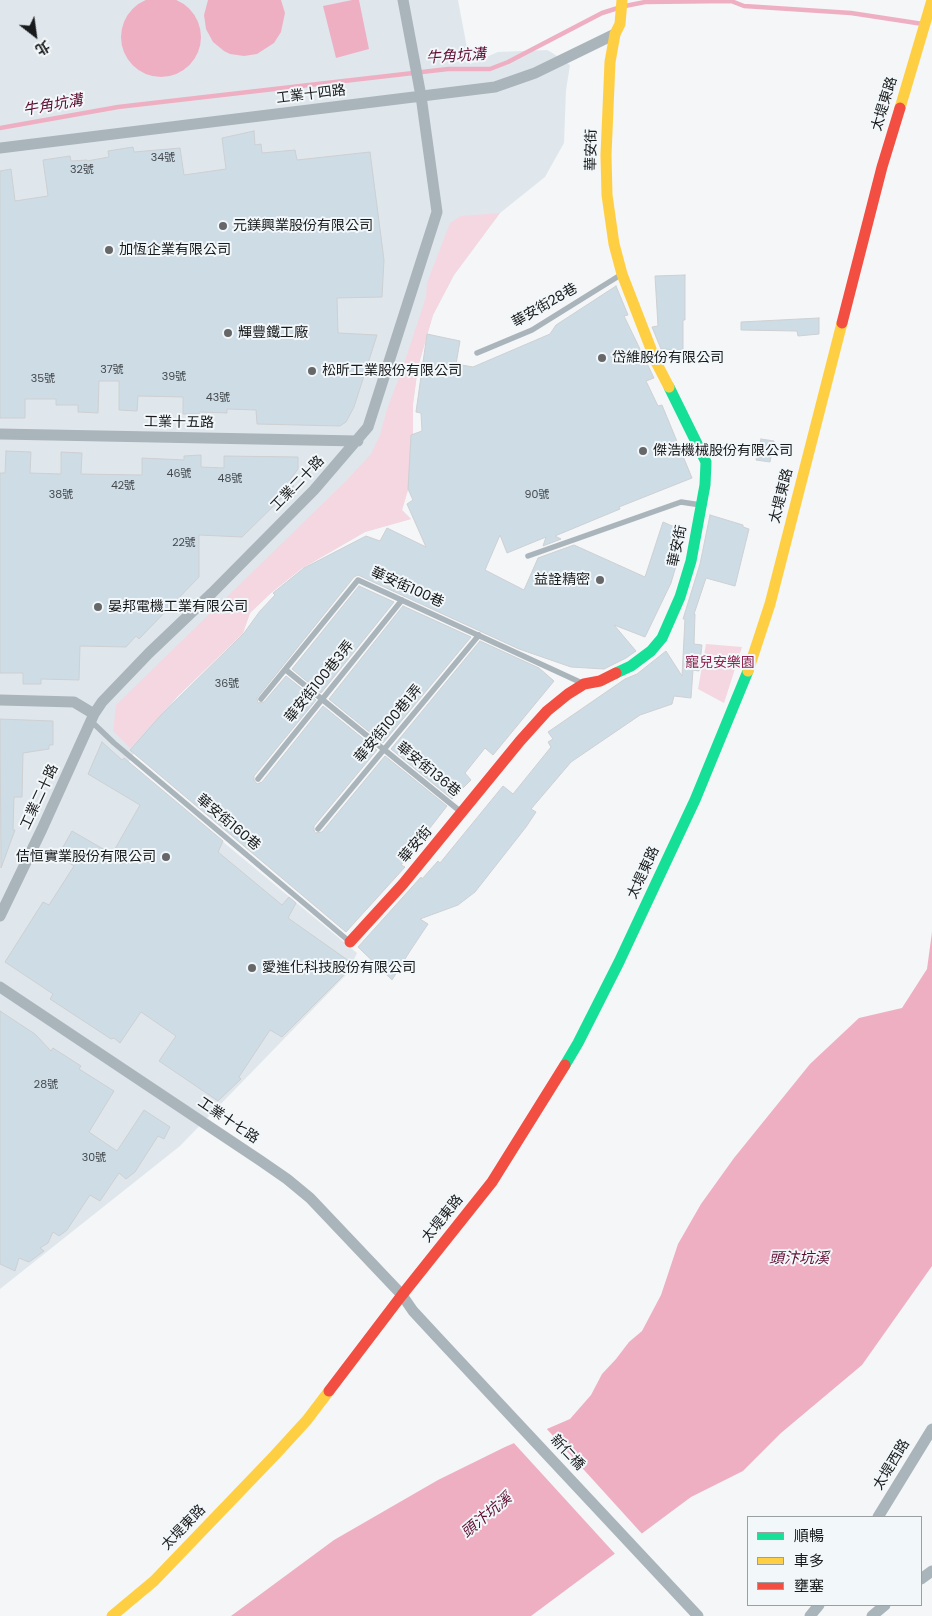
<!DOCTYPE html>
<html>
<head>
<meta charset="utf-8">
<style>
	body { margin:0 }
	#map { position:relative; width:932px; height:1616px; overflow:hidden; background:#f4f6f8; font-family:Poppins,"Noto Sans TC",sans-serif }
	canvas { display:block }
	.legend { position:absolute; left:747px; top:1516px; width:175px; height:90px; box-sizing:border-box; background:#f2f7fa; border:1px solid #9b9fa1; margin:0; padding:6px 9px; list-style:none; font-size:15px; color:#181a1b }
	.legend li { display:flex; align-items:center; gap:10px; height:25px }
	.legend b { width:25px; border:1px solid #9b9fa1 }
	.north { position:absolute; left:10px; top:10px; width:50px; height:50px; -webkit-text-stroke:4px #f2f7fa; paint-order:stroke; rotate:150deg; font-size:14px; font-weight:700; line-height:20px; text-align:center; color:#181a1b }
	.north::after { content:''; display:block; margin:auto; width:18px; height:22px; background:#181a1b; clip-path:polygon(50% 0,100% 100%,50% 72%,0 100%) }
</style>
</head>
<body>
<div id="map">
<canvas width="932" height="1616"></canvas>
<ul class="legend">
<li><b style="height:6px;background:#16e098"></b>順暢</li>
<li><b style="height:6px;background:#ffcf43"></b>車多</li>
<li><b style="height:6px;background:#f24e42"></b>壅塞</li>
</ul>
<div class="north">北</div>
</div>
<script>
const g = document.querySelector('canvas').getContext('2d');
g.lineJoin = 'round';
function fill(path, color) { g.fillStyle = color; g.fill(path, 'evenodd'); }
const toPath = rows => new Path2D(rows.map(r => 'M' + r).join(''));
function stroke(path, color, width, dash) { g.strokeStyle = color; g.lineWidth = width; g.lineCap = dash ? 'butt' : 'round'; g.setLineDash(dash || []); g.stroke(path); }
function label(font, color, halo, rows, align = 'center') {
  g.font = font + ' Poppins,"Noto Sans TC",sans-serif'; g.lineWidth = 4; g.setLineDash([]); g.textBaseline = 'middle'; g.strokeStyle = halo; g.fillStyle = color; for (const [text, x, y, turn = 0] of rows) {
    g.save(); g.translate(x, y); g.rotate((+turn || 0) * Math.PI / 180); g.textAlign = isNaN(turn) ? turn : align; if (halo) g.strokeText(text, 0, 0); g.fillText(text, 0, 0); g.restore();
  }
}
const built = toPath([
	[0,0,458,0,470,64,498,52,547,50,551,52,570,65,566,90,564,143,545,177,500,213,454,275,433,315,418,367,413,404,413,434,410,455,413,473,402,510,411,519,365,532,301,569,271,593,250,613,243,633,178,696,164,713,143,739,128,763,357,953,347,974,180,1146,0,1289]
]);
const green = toPath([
	[500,213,454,275,433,315,418,367,413,404,413,434,410,455,413,473,402,510,411,519,365,532,301,569,271,593,250,613,243,633,178,696,130,748,113,731,116,705,346,481,371,454,380,435,387,409,402,370,426,297,427,283,450,223,461,216],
	[706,644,742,647,724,703,698,689]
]);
const water = toPath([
	'121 37a40 40 0 1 1 80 0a40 40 0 1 1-80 0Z',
	[208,0,281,0,285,13,281,32,274,43,257,54,244,56,230,54,224,51,213,42,206,29,204,15],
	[352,0,359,0,369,49,336,58,323,6],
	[932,932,932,1266,862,1365,781,1433,743,1471,691,1497,531,1616,231,1616,334,1540,438,1480,505,1447,570,1419,591,1395,602,1374,616,1359,629,1342,642,1331,661,1295,678,1244,701,1204,734,1158,810,1064,859,1018,902,1008,927,969]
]);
const pier = toPath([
	[545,1427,644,1536,617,1556,512,1441]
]);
const stream = toPath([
	[625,6,645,2,731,1,744,6,851,13,923,24],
	[0,128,118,107,448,69,490,69,508,62,602,13,618,8]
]);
const building = toPath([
	[254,131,255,145,261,144,262,153,295,150,297,160,370,152,384,260,382,297,337,298,338,333,377,335,354,407,346,422,340,426,257,424,256,410,227,409,227,413,199,412,199,414,183,414,183,397,138,396,137,411,119,410,119,381,99,381,98,413,78,412,78,405,56,405,56,399,25,399,25,418,0,418,0,171,11,169,15,201,48,196,43,160,70,156,71,161,87,160,87,161,109,157,108,151,133,147,134,152,180,148,184,175,226,169,222,138,254,131],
	[685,275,685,320,683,320,683,350,661,349,652,327,658,326,655,276,685,275],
	[616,286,628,315,624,316,654,378,646,381,658,406,662,405,692,478,619,507,620,509,555,536,561,539,543,546,546,537,507,553,500,535,485,570,524,590,538,558,574,545,645,577,663,522,686,532,671,583,645,637,614,625,636,651,626,658,604,669,571,667,519,649,358,575,354,577,257,698,258,703,264,702,286,676,316,700,254,776,254,780,257,784,262,782,323,706,377,750,314,826,314,830,315,833,322,832,385,756,447,806,401,865,405,867,346,932,130,750,161,715,244,633,260,611,275,595,273,593,304,568,366,536,380,541,387,528,426,547,407,504,413,500,408,489,411,435,422,431,421,413,416,412,427,334,460,341,456,364,473,367,550,334,556,325,616,286],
	[819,318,819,334,798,336,797,331,741,330,741,322,819,318],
	[761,439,774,441,770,462,756,460,761,439],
	[6,451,31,452,30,473,61,474,61,452,82,453,81,474,142,475,142,458,184,460,184,456,201,455,201,467,224,468,224,456,298,457,298,469,289,481,294,486,242,537,199,535,199,577,139,639,136,636,126,647,80,646,79,680,41,679,41,684,23,684,23,673,0,673,0,473,5,473,6,451],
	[710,515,743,525,743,527,749,529,735,586,706,578,694,614,695,614,694,644,702,645,699,671,693,670,691,698,674,696,672,704,640,715,571,762,531,809,536,812,526,827,475,892,458,905,420,919,428,924,410,951,392,980,358,947,421,877,422,879,438,861,440,863,503,786,513,794,551,747,548,742,553,739,548,732,625,679,637,674,666,651,682,676,685,619,683,619,700,564,710,515],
	[359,586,394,602,321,693,292,669,359,586],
	[403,606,471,637,383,743,329,699,403,606],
	[480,641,539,668,554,681,493,755,485,748,465,773,471,780,452,799,391,749,480,641],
	[0,719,53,721,53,745,49,745,49,749,23,753,22,797,14,797,13,830,15,830,1,868,0,719],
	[102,742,122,760,124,758,223,841,218,852,282,905,289,897,296,903,288,918,349,961,343,976,282,1037,270,1030,239,1077,241,1079,218,1101,159,1061,176,1036,141,1012,120,1043,114,1038,111,1039,50,999,53,994,5,962,43,902,49,905,74,866,58,856,72,831,112,854,140,805,88,774,102,742],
	[0,1011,35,1034,51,1051,53,1048,81,1066,79,1069,114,1091,89,1132,117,1151,144,1110,170,1127,164,1139,158,1136,135,1172,126,1179,119,1173,100,1201,90,1195,67,1230,59,1236,53,1232,48,1243,40,1248,44,1251,29,1262,19,1258,15,1271,0,1264,0,1011]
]);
const lane = toPath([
	[477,353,532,330,622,274],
	[528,556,681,502,701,505],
	[286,670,461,812],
	[261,699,358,580,582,683],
	[91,721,114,743,350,942],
	[258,779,402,600],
	[318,829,479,635]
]);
const street = toPath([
	[0,148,495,87,535,73,615,34],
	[0,434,358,441],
	[0,700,74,702,94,714],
	[0,916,42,829,94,714,102,702,149,653,212,593,314,490,368,427,437,212,421,96,403,0],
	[0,987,261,1161,287,1179,310,1198,402,1295,413,1311,438,1338,698,1616],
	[878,1517,932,1429],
	[921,1579,932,1571],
	[810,1616,819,1605],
	[872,1616,885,1605]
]);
const fast = toPath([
	[616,673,631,666,651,651,662,638,680,597,691,561,705,485,706,462,669,387],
	[565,1065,578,1043,619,962,695,800,748,671]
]);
const slow = toPath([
	[622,0,620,24,615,34,610,62,606,155,607,195,614,244,622,274,656,362,669,387],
	[900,108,932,0],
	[748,671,770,604,842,323],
	[112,1616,154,1581,275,1455,307,1420,329,1391]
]);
const jam = toPath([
	[842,323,882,167,900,108],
	[350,942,403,884,520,741,547,711,568,694,584,684,600,681,616,673],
	[329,1391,402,1295,492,1182,565,1065]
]);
const markers = [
	[223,226,5,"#656768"],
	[109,250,5,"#656768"],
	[228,333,5,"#656768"],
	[602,358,5,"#656768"],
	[312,371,5,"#656768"],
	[643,451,5,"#656768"],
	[600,580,5,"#656768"],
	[98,607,5,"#656768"],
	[166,857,5,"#656768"],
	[252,968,5,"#656768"]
];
const numberNames = [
	["34號",163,158],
	["32號",82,170],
	["37號",112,370],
	["39號",174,377],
	["35號",43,379],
	["43號",218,398],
	["46號",179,474],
	["48號",230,479],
	["42號",123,486],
	["38號",61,495],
	["90號",537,495],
	["22號",184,543],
	["36號",227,684],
	["28號",46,1085],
	["30號",94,1158]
];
const streetNames = [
	["工業十四路",311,95,-7],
	["太堤東路",885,104,-73],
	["華安街",592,150,-89],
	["華安街28巷",545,306,-30],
	["工業十五路",179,423,1],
	["工業二十路",298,484,-46],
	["太堤東路",782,496,-76],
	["華安街",678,546,-78],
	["華安街100巷",407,588,24],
	["華安街100巷3弄",320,682,-51],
	["華安街100巷1弄",389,724,-50],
	["華安街136巷",428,770,39],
	["工業二十路",40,797,-65],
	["華安街160巷",228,823,40],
	["華安街",416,845,-50],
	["太堤東路",644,873,-65],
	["工業十七路",228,1121,34],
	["太堤東路",443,1219,-51],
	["新仁橋",567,1453,47],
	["太堤西路",892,1465,-59],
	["太堤東路",184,1528,-46]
];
const poiNames = [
	["元鎂興業股份有限公司",233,226],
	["加恆企業有限公司",119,250],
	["輝豐鐵工廠",238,333],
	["岱維股份有限公司",612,358],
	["松昕工業股份有限公司",322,371],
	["傑浩機械股份有限公司",653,451],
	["益詮精密",590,580,"right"],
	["晏邦電機工業有限公司",108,607],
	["佶恒實業股份有限公司",156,857,"right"],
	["愛進化科技股份有限公司",262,968]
];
const parkNames = [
	["寵兒安樂園",720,663]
];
const waterNames = [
	["牛角坑溝",456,57,-4],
	["牛角坑溝",53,106,-10],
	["頭汴坑溪",799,1259],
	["頭汴坑溪",487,1516,-40]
];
fill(built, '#e0e7ec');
fill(green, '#f4d7e0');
fill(water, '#efafc3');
fill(pier, '#f4f6f8');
stroke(stream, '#efafc3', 4.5);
fill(building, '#cddce5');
stroke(building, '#ced0d2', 1);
stroke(lane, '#aab5bb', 5.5);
stroke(street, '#aab5bb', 11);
stroke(fast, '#16e098', 11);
stroke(slow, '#ffcf43', 11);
stroke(jam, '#f24e42', 11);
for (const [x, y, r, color] of markers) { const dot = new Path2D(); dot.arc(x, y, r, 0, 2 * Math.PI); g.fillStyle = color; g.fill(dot); stroke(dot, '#f2f7fa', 2); }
label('11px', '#454a4e', null, numberNames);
label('14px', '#181a1b', '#f2f7fa', streetNames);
label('14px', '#181a1b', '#f2f7fa', poiNames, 'left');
label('14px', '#8f2450', '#f2f7fa', parkNames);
label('italic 15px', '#5f0c31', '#f2f7fa', waterNames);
</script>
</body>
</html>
